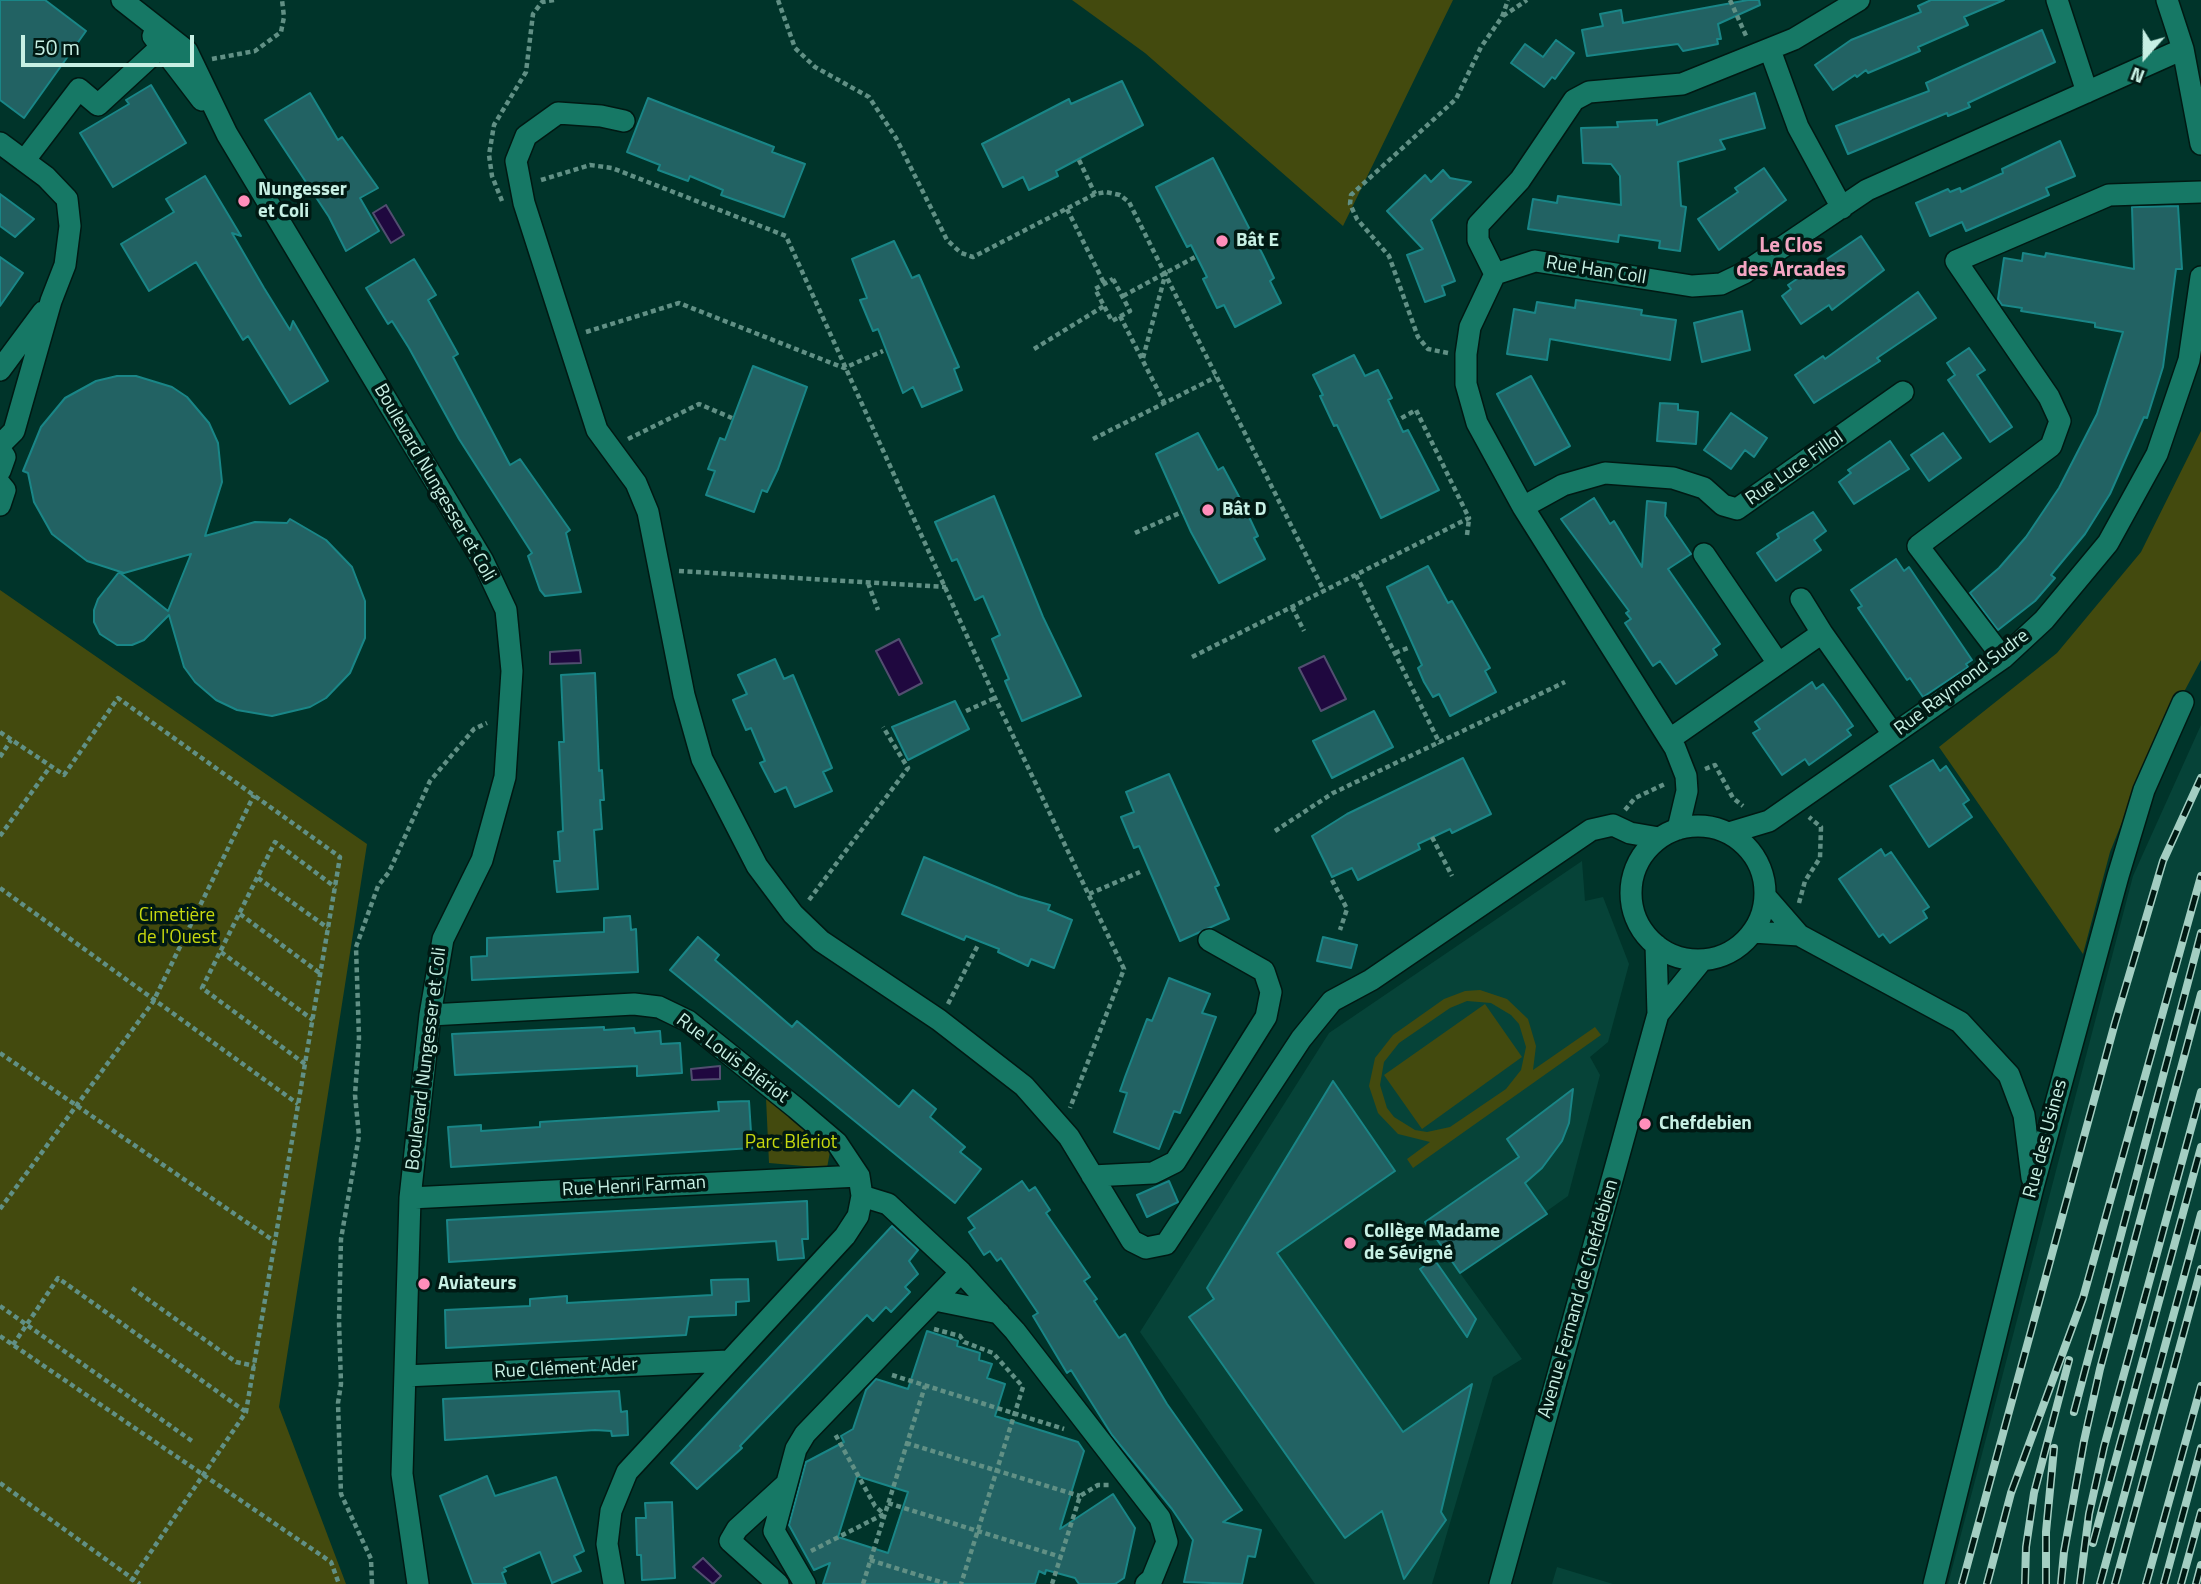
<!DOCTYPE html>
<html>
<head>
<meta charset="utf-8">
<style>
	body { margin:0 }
	#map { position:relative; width:2201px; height:1584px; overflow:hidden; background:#00342a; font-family:"Titillium Web",sans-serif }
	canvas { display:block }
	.north { position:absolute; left:2110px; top:21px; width:70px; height:70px; -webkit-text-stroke:5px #001913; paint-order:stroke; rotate:201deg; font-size:19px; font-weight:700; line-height:28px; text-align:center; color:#c7f0e4 }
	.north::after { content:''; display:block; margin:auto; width:24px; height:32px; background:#c7f0e4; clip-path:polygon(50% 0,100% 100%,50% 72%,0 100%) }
	.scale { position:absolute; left:21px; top:35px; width:173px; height:32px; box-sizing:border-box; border:4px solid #c7f0e4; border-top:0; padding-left:9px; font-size:21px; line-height:24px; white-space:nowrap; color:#c7f0e4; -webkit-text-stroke:5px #001913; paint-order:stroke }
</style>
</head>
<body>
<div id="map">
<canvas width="2201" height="1584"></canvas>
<div class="north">N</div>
<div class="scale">50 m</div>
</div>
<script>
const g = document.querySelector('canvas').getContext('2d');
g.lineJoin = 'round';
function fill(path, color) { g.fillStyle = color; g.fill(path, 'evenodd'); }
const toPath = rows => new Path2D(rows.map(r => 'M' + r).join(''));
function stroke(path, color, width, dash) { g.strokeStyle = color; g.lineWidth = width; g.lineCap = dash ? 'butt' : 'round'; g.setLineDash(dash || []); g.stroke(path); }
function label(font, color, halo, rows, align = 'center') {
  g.font = font + ' "Titillium Web",sans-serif'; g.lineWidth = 7; g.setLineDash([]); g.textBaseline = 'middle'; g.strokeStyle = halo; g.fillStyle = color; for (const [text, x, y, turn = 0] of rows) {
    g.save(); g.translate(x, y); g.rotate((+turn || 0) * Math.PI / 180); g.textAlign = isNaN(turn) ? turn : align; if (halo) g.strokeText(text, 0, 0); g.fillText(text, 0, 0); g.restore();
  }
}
const built = toPath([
	[2201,725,2201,1584,1948,1584,2133,876],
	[1582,861,1585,901,1603,897,1629,964,1608,1042,1590,1057,1600,1075,1568,1196,1460,1273,1522,1359,1493,1377,1432,1584,1315,1584,1140,1332,1329,1033],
	[1557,1567,1613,1584,1552,1584]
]);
const green = toPath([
	[1072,0,1453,0,1343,226,1145,53],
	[2201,431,2201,660,2146,763,2110,852,2083,954,1939,747,2057,653,2141,552],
	[0,590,367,844,279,1407,346,1584,0,1584],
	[1480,990,1507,999,1528,1019,1536,1046,1533,1070,1595,1027,1601,1035,1413,1168,1407,1159,1430,1142,1398,1134,1378,1113,1369,1086,1375,1058,1393,1035,1444,999,1465,991],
	[1467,1001,1491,1003,1511,1015,1519,1024,1526,1047,1521,1070,1506,1089,1450,1127,1427,1132,1415,1130,1394,1117,1387,1108,1380,1085,1384,1062,1399,1043,1450,1008],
	[1485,1004,1522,1057,1422,1129,1384,1075],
	[766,1098,831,1146,827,1168,769,1163]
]);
const water = toPath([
	[386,205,404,235,391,243,373,213,386,205],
	[899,639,922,683,899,695,876,651,899,639],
	[580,650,581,663,550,664,550,652,580,650],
	[1324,656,1346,699,1321,711,1299,668,1324,656],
	[720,1066,720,1079,692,1080,691,1069,720,1066],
	[703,1558,721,1576,713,1584,693,1567,703,1558]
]);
const building = toPath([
	[0,0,45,0,86,31,24,118,0,100,0,0],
	[1748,0,1759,0,1760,5,1718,24,1721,39,1717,39,1718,44,1683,51,1678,44,1587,56,1582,30,1603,26,1600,14,1621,10,1623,23,1748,0],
	[1931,0,2004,0,1964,17,1968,25,1918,47,1920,51,1868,73,1866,70,1857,77,1855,75,1833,90,1815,65,1851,40,1921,12,1918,6,1931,0],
	[2042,30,2055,62,1968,103,1970,107,1948,116,1947,113,1848,154,1836,126,1929,91,1926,83,2042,30],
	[1556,40,1574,53,1555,79,1552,77,1544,87,1511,63,1525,44,1543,57,1556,40],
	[1122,81,1143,125,1056,171,1058,176,1029,190,1023,177,1003,187,982,144,1069,99,1071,104,1122,81],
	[151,85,186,143,113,187,80,133,129,104,126,100,151,85],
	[310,93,338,140,342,137,378,188,360,198,379,231,346,251,329,217,265,120,310,93],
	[1755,93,1765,128,1720,140,1725,149,1678,162,1681,206,1686,207,1680,251,1659,248,1660,241,1619,235,1618,242,1528,229,1533,199,1557,203,1558,196,1621,205,1620,176,1611,164,1583,163,1581,128,1618,127,1617,122,1657,120,1657,125,1755,93],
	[648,98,774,147,772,152,805,164,784,217,721,195,723,190,690,176,688,181,658,170,660,165,627,152,648,98],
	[2060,141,2075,176,2046,188,2049,195,1966,231,1962,222,1930,236,1916,203,1948,189,1950,192,1960,188,1961,192,2003,173,2002,169,2060,141],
	[1213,158,1263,255,1274,278,1270,281,1281,303,1235,327,1224,305,1217,308,1203,279,1207,277,1191,245,1187,247,1156,187,1213,158],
	[1764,168,1786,200,1719,250,1698,219,1738,192,1735,188,1764,168],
	[1443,170,1450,178,1471,182,1431,220,1455,281,1442,286,1445,295,1425,302,1407,255,1423,249,1387,211,1425,175,1431,182,1443,170],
	[205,176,241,236,232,233,264,288,290,330,293,321,328,381,290,404,248,336,243,340,196,262,149,291,121,244,174,212,166,199,205,176],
	[0,194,34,219,15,237,0,226,0,194],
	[2178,206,2182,269,2176,269,2163,367,2147,418,2144,417,2110,494,2085,534,2051,575,2055,578,2035,601,1998,630,1970,593,1999,568,2026,537,2059,488,2097,414,2123,332,2095,327,2095,323,2021,311,2022,308,2002,305,1998,299,2004,258,2022,261,2023,253,2045,257,2046,253,2134,269,2132,207,2178,206],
	[1861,236,1884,270,1832,310,1829,305,1801,324,1782,296,1791,289,1788,285,1861,236],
	[894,241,912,278,919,275,959,367,954,369,962,390,922,407,913,387,903,393,878,329,873,331,860,300,867,298,852,259,894,241],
	[0,257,23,273,0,306,0,257],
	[414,259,436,295,428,300,458,354,453,357,510,465,520,459,570,530,566,533,581,592,545,596,540,590,528,556,532,553,459,439,409,348,392,321,388,324,366,288,414,259],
	[1918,292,1936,318,1877,358,1880,361,1814,403,1795,375,1823,356,1825,359,1918,292],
	[1576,300,1642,310,1641,315,1676,320,1670,360,1550,339,1547,360,1507,354,1514,309,1535,313,1537,302,1575,308,1576,300],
	[1742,311,1750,350,1702,362,1694,323,1742,311],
	[1969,348,1985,370,1977,375,2012,427,1990,442,1948,380,1955,375,1947,363,1969,348],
	[1354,355,1365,376,1378,370,1392,398,1388,400,1403,432,1408,430,1439,490,1381,518,1337,425,1334,426,1320,396,1323,395,1313,375,1354,355],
	[753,366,807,387,778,469,767,492,762,490,754,512,706,495,715,471,708,469,720,438,725,440,753,366],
	[117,376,136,376,172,387,187,397,209,423,218,443,222,482,205,536,255,522,287,523,290,519,326,540,352,567,365,601,365,638,350,673,326,698,310,707,272,716,237,710,216,700,195,682,184,667,169,615,144,640,132,645,117,645,100,634,94,622,94,610,98,599,119,572,168,611,191,554,124,573,87,561,52,534,34,502,28,473,23,471,41,427,65,398,96,381,117,376],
	[1531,376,1570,446,1535,465,1497,394,1531,376],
	[1660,403,1678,404,1678,410,1698,412,1696,444,1657,441,1660,403],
	[1731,413,1767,438,1754,457,1745,450,1731,469,1704,450,1731,413],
	[1198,433,1218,470,1223,467,1243,504,1258,536,1254,538,1265,559,1219,583,1191,532,1156,454,1198,433],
	[1943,433,1961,458,1929,481,1911,455,1943,433],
	[1890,441,1909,469,1854,504,1839,482,1851,473,1848,470,1890,441],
	[994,496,1043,617,1081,696,1022,721,1005,681,1009,679,992,639,1000,635,983,596,975,600,957,559,952,561,935,522,994,496],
	[1594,498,1610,524,1614,521,1642,567,1647,501,1666,503,1665,516,1691,554,1668,569,1720,644,1713,649,1717,655,1676,684,1660,661,1653,666,1625,623,1631,619,1626,613,1629,611,1561,519,1594,498],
	[1813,512,1826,531,1814,540,1821,550,1776,581,1757,553,1779,538,1777,534,1813,512],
	[1896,559,1904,571,1909,567,1972,660,1966,664,1968,667,1923,697,1910,678,1907,680,1858,608,1862,606,1851,590,1896,559],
	[1428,566,1448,603,1452,601,1490,668,1485,671,1496,692,1450,716,1439,694,1433,697,1424,682,1418,668,1422,665,1387,587,1428,566],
	[775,659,784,679,793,675,832,768,823,772,832,791,795,807,786,787,775,792,760,763,765,761,751,728,746,730,733,700,747,694,738,675,775,659],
	[595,673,599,771,602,770,604,800,600,800,602,829,594,830,598,889,557,892,554,861,560,861,558,832,563,831,559,742,564,742,561,675,595,673],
	[1812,682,1816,689,1823,684,1837,703,1853,726,1847,730,1851,735,1809,765,1805,759,1782,775,1753,733,1760,729,1755,722,1812,682],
	[955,701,969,729,908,760,892,727,955,701],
	[1374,711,1393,747,1332,778,1313,741,1374,711],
	[1463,758,1491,814,1452,833,1450,829,1418,844,1420,849,1358,880,1352,868,1332,877,1312,836,1347,814,1463,758],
	[1933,760,1940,771,1946,766,1969,800,1963,804,1972,817,1929,847,1890,786,1933,760],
	[1169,774,1219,885,1215,887,1229,919,1180,941,1139,846,1134,848,1121,817,1134,812,1126,792,1169,774],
	[1881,849,1885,856,1891,852,1929,907,1923,911,1927,918,1890,943,1883,934,1879,937,1839,879,1881,849],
	[924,857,1018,896,1050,905,1048,910,1072,920,1054,968,1031,959,1028,966,998,952,999,949,966,936,964,940,902,914,924,857],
	[630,916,631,930,636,929,638,972,472,980,471,957,487,956,487,938,604,932,604,918,630,916],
	[698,937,719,955,715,960,792,1027,797,1021,899,1107,913,1090,936,1109,930,1117,965,1147,960,1152,981,1169,955,1203,670,970,698,937],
	[1323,937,1357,945,1351,968,1317,961,1323,937],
	[1169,978,1210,994,1202,1013,1216,1017,1180,1113,1174,1111,1159,1149,1114,1132,1127,1093,1120,1091,1125,1077,1147,1019,1152,1021,1169,978],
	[604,1027,604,1030,634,1028,635,1033,660,1031,661,1044,680,1043,682,1073,637,1076,637,1066,455,1075,452,1034,604,1027],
	[1333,1081,1395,1171,1277,1253,1403,1432,1472,1384,1441,1512,1446,1520,1404,1579,1382,1511,1345,1538,1189,1317,1214,1299,1207,1288,1333,1081],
	[1573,1089,1569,1123,1562,1141,1542,1168,1525,1183,1547,1214,1460,1273,1425,1222,1519,1157,1507,1139,1573,1089],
	[749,1101,752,1148,451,1167,448,1127,481,1125,481,1131,540,1127,540,1122,719,1111,718,1102,749,1101],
	[1022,1181,1029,1191,1035,1187,1050,1210,1046,1213,1090,1277,1084,1281,1097,1299,1094,1301,1119,1338,1125,1334,1167,1404,1242,1510,1223,1522,1261,1530,1255,1557,1248,1556,1242,1584,1184,1582,1193,1540,1172,1509,1112,1435,1071,1370,1067,1373,1033,1316,1038,1313,1001,1258,997,1261,990,1251,984,1255,969,1232,975,1228,968,1218,1022,1181],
	[1169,1181,1178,1202,1147,1217,1137,1195,1169,1181],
	[807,1201,808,1239,802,1239,804,1258,778,1260,776,1241,449,1262,447,1220,807,1201],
	[892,1226,918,1250,909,1261,918,1274,905,1287,910,1292,891,1312,886,1307,873,1321,867,1315,740,1446,742,1448,697,1489,671,1463,892,1226],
	[1434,1259,1476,1319,1467,1337,1420,1269,1434,1259],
	[748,1279,749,1301,736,1302,736,1315,689,1317,686,1335,446,1348,445,1310,530,1306,530,1299,567,1296,567,1303,712,1295,711,1280,748,1279],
	[927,1331,958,1341,957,1346,980,1353,979,1360,992,1364,987,1378,1005,1384,995,1416,1078,1442,1084,1451,1060,1529,1113,1494,1135,1528,1124,1578,1115,1584,1079,1584,1075,1578,1046,1570,1045,1574,1039,1571,1035,1584,823,1584,830,1563,814,1570,789,1525,806,1462,844,1442,841,1436,853,1429,866,1390,876,1379,908,1389,927,1331],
	[857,1476,908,1492,888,1553,838,1537,857,1476],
	[619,1391,621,1412,627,1411,628,1435,612,1436,611,1431,595,1430,445,1440,443,1399,619,1391],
	[487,1476,495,1496,556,1477,584,1551,574,1556,581,1571,552,1583,540,1552,504,1568,506,1571,502,1573,506,1584,473,1584,440,1496,487,1476],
	[672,1502,675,1578,642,1580,641,1555,637,1555,636,1518,646,1518,645,1503,672,1502]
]);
const path = toPath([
	[778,0,795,48,815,67,869,97,896,138,947,240,961,253,973,257,1095,194,1106,192,1120,195,1129,202,1324,591],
	[1730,0,1747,38],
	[1503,16,1527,0],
	[212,59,255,51,281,32,284,17,282,0],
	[1079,160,1095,194],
	[541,180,590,165,612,168,786,236,995,698,1124,969,1070,1108],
	[502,201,492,176,489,155,494,125,526,72,533,14,542,2,554,0],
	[1067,209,1104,283],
	[1113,279,1130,311,1112,321,1095,289,1113,279],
	[1123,296,1197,256],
	[1120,316,1165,404],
	[586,332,679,303,844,368,883,351],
	[1034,349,1104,306],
	[1448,353,1428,349,1418,337,1389,256,1357,219,1350,204,1351,195,1456,99,1481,47,1502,17,1508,0],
	[1143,358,1166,272],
	[628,439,699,404,732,418],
	[1093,439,1216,377],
	[1135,533,1182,512],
	[1467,535,1469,519],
	[679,571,946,587],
	[1356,575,1440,744],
	[868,583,878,610],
	[1292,607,1304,631],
	[1395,653,1408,648],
	[1192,657,1469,518,1416,410,1398,420],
	[966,711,995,698],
	[0,732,64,775,118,698,340,857,246,1412,129,1584],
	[0,757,11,740],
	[1705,769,1715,765,1733,798,1743,806],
	[1625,810,1635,798,1667,783],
	[1275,831,1333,793,1565,682],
	[0,836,50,767],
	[1432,837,1452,876],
	[258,878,328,928],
	[1332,880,1347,909,1340,930],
	[0,888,298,1104],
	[1089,894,1140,872],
	[809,900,908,768,883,727],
	[1799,903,1805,881,1820,858,1821,827,1809,817],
	[240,914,321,974],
	[221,952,313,1020],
	[948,1004,978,945],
	[0,1053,274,1241],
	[305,1064,202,988,275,842,335,887],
	[0,1209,153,1002,254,795],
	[132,1288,236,1362,255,1366],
	[0,1306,192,1441],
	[934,1329,960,1336,964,1342,993,1353,1023,1387,961,1584],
	[0,1336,331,1562,339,1584],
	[13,1345,58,1278,246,1412],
	[892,1375,1064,1429],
	[906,1443,1080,1496],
	[0,1483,140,1584],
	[888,1503,1061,1557],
	[811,1551,884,1514,875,1506,835,1434],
	[870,1560,947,1584],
	[372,1584,371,1559,341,1494,338,1403,341,1384,339,1321,341,1239,359,1136,355,1095,359,1038,356,947,378,886,389,872,430,781,474,729,487,723],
	[863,1584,925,1386],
	[1052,1584,1080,1496,1098,1485,1110,1485]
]);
const minor = toPath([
	[122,0,187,51,227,134,483,561,506,610,512,671,505,777,482,860,443,939,430,1015,410,1198,402,1474,418,1584],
	[2057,0,2087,92],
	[2167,0,2183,49,2201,144],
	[153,36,202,100],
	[1770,50,1798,127,1842,208],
	[624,121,601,116,558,113,526,136,516,161,524,203,597,430,636,483,648,512,684,695,702,759,757,866,793,914,821,941,939,1020,1024,1086,1069,1137,1132,1241,1146,1248,1166,1244,1301,1039,1332,1001,1371,980,1591,830,1613,825,1630,833,1659,838],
	[0,143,46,177,67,199,70,226,65,265,51,301,14,431,0,445],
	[24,161,79,89,98,105,161,47],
	[1495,274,1478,240,1478,225,1520,180,1574,100,1589,92,1682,84,1794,39,1859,0],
	[0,370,43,312],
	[0,449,5,457,0,471],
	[0,484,5,490,0,505],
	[1523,507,1563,485,1605,473,1673,478,1704,488,1723,505,1737,509,1903,392],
	[1704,554,1778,663],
	[1801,599,1822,633],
	[2003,658,1918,546,2051,446,2060,421,2049,397,1956,261,2109,195,2201,192],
	[1670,739,1822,633,1893,734],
	'1631 893a67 67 0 1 1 134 0a67 67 0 1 1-134 0Z',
	[1678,829,1687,791,1686,776,1675,748,1523,507,1477,423,1466,384,1466,354,1470,327,1495,274,1535,261,1692,286,1721,284,1744,273,1867,190,2183,49],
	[1729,833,1769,821,2003,658,2044,620,2108,543,2157,454,2189,360,2201,277],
	[1765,896,1799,935,1960,1022,2009,1075,2024,1115,2032,1178],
	[1753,932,1799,935],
	[1658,1014,1702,960],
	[430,1015,634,1004,659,1007,688,1021,796,1108,837,1143,859,1176,862,1196,858,1216,845,1236,627,1472,611,1511,607,1544,614,1584],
	[1092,1176,1153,1173,1175,1162,1266,1017,1271,992,1264,971,1209,940],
	[862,1196,888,1204,961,1272,1015,1331,1160,1518,1167,1542,1152,1579,1146,1584],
	[410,1198,859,1176],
	[935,1300,999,1313],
	[405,1376,728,1361],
	[778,1584,730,1541,737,1529,784,1486],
	[805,1584,774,1531,796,1449,805,1434,961,1272],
	[1500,1584,1658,1014,1656,945],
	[1934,1584,2033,1187,2118,876,2144,790,2183,702]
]);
const rail = toPath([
	[2074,1412,2201,933],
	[2093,1543,2201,1147],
	[1962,1584,2115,1023,2163,861,2201,778],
	[1987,1584,2011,1493,2083,1298,2201,876],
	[2025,1584,2026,1547,2034,1493,2069,1360],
	[2046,1584,2046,1532,2054,1448],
	[2061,1584,2064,1552,2084,1441,2100,1369,2201,994],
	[2080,1584,2089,1514,2104,1447,2201,1092],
	[2100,1584,2201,1214],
	[2115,1584,2201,1269],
	[2146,1584,2201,1386],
	[2164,1584,2201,1448],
	[2181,1584,2201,1512],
	[2196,1584,2201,1565]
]);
const markers = [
	[244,201,7,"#ff8ebb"],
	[1222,241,7,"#ff8ebb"],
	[1208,510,7,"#ff8ebb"],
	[1645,1124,7,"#ff8ebb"],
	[1350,1243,7,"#ff8ebb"],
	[424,1284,7,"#ff8ebb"]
];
const poiNames = [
	["Nungesser",258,190],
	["et Coli",258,212],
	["Bât E",1236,241],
	["Bât D",1222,510],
	["Chefdebien",1659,1124],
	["Collège Madame",1364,1232],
	["de Sévigné",1364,1254],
	["Aviateurs",438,1284]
];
const streetNames = [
	["Rue Han Coll",1596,271,9],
	["Rue Luce Fillol",1795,469,-35],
	["Boulevard Nungesser et Coli",434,483,60],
	["Rue Raymond Sudre",1962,683,-37],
	["Boulevard Nungesser et Coli",427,1059,-83],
	["Rue Louis Blériot",732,1059,37],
	["Rue des Usines",2046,1139,-75],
	["Rue Henri Farman",634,1187,-3],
	["Avenue Fernand de Chefdebien",1579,1299,-74],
	["Rue Clément Ader",566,1369,-3]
];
const parkNames = [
	["Cimetière",177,916],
	["de l'Ouest",177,938],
	["Parc Blériot",791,1143]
];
const neighbourhoodNames = [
	["Le Clos",1791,247],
	["des Arcades",1791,271]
];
fill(built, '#064338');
fill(green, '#434a0e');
fill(water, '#1f083f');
stroke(water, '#514e70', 2);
fill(building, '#226263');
stroke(building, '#198687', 2);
stroke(minor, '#001913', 24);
stroke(path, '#619085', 4.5, [5, 3.5]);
stroke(minor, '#167865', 21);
stroke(rail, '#a3cec2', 8);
stroke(rail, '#001913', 5, [16]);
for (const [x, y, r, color] of markers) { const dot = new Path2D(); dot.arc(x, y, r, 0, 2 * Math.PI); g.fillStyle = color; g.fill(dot); stroke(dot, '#001913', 2.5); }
label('bold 19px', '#c7f0e4', '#001913', poiNames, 'left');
label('19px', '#c7f0e4', '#001913', streetNames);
label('19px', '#c7d90f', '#001913', parkNames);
label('bold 21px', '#f4a5c2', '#001913', neighbourhoodNames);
</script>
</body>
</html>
